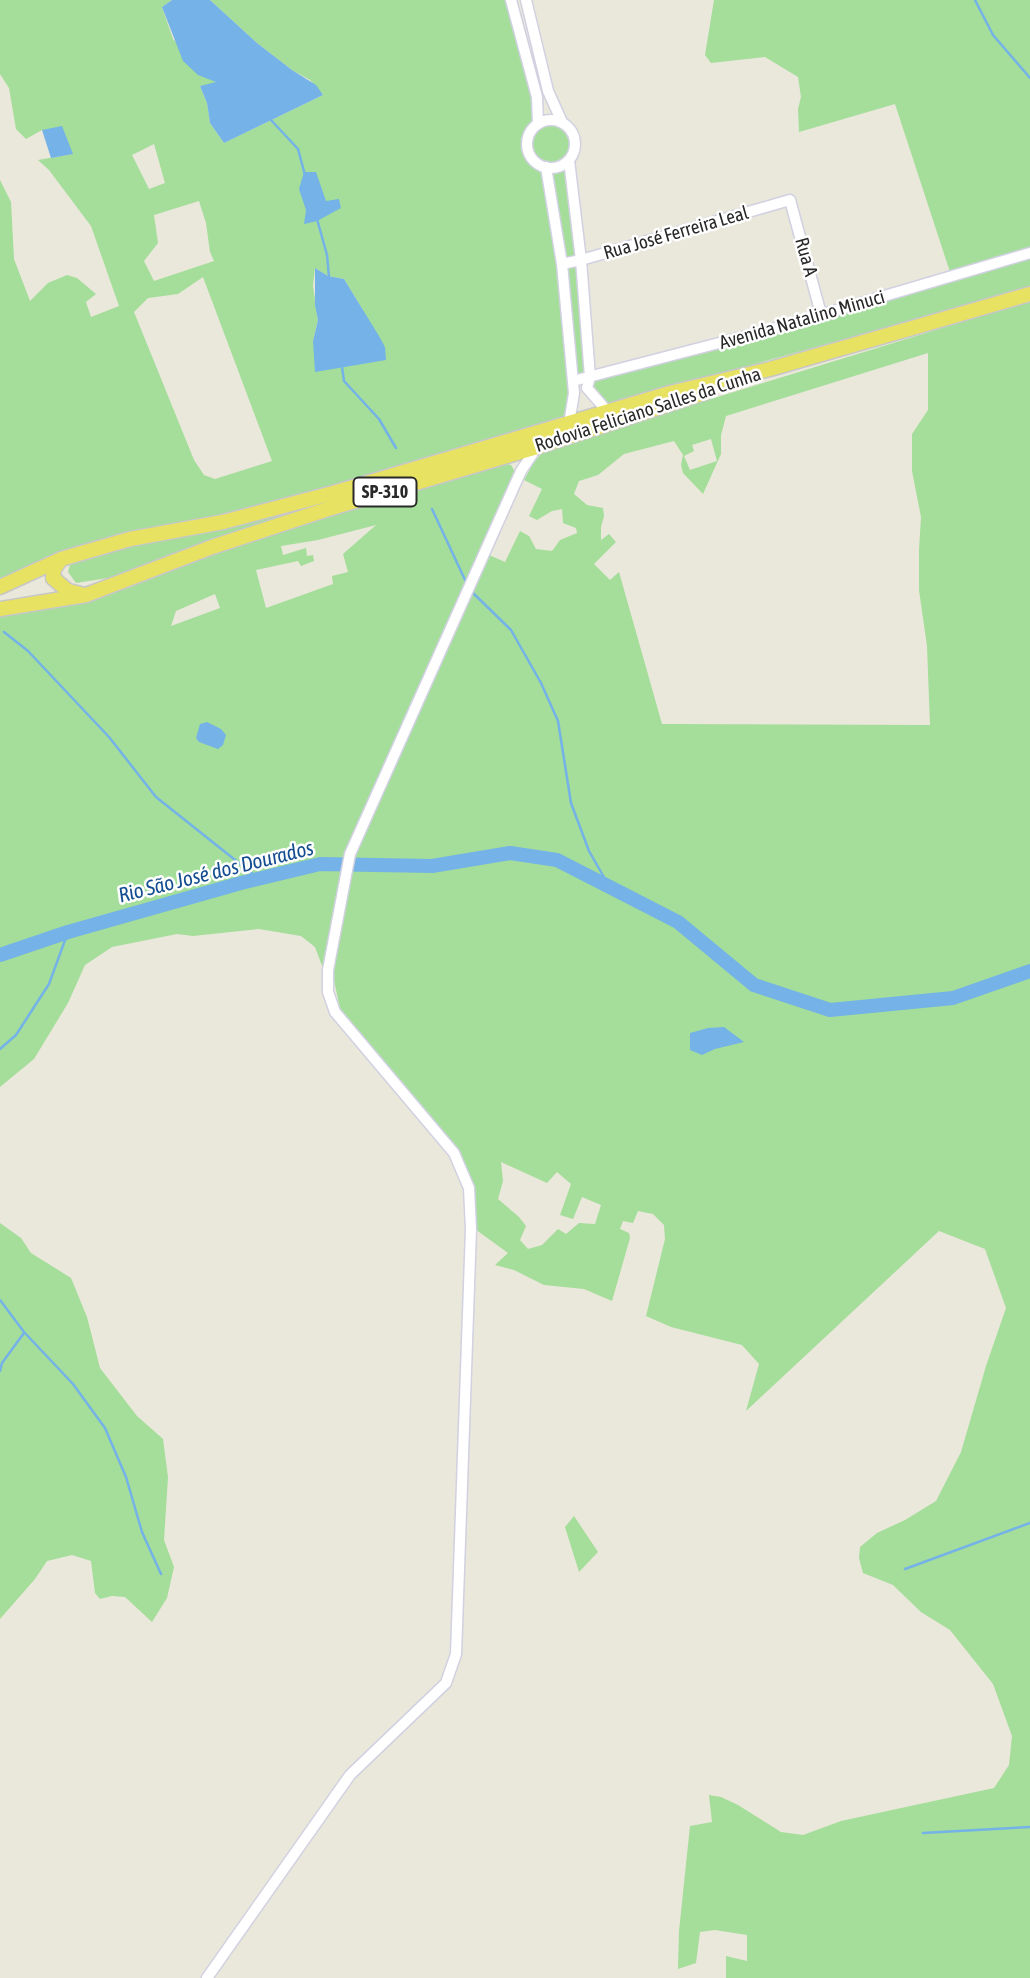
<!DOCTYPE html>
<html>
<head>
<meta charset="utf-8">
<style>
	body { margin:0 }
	canvas { display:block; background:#eae7db }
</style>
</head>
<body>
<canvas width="1030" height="1978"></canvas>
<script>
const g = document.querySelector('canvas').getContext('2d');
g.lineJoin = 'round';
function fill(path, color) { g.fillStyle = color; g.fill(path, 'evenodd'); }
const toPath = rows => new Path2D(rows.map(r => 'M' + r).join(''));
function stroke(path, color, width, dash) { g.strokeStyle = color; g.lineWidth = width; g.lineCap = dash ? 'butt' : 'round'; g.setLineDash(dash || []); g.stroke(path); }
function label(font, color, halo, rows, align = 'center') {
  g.font = font + ' "Asap Condensed",sans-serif'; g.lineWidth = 5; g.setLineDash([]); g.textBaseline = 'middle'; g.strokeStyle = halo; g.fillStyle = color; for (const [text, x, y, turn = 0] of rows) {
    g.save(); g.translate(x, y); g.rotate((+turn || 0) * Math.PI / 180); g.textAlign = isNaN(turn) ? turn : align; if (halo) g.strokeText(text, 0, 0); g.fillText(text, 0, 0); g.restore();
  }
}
const green = toPath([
	[0,0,172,0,162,7,173,39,217,83,200,86,207,103,210,123,224,143,323,95,310,80,292,70,257,43,210,0,508,0,535,99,536,122,526,135,525,146,531,161,544,169,558,265,568,381,568,406,563,417,526,433,222,516,130,531,60,554,0,583,0,180,11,202,14,259,30,301,48,283,67,275,77,278,96,294,86,302,91,317,119,306,91,226,49,170,38,160,72,154,42,130,26,139,16,129,9,88,0,74],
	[154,144,165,183,149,189,132,155],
	[199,201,206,223,210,252,214,261,154,281,144,261,158,243,154,215],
	[315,268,328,276,344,279,363,310,313,341,318,320,313,286],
	[203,277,272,461,215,479,204,475,194,460,134,312,148,298,178,294],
	[714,0,1030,0,1030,249,950,272,895,104,799,132,798,109,801,97,798,77,765,57,711,63,705,55],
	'529 143a22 22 0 1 1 44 0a22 22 0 1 1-44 0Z',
	[567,165,580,258,566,261,551,172],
	[1030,259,1030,286,960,307,607,405,590,386,593,379,771,336],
	[579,262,587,374,576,378,566,265],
	[1030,301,1030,1978,726,1978,726,1956,747,1961,747,1935,715,1930,700,1932,696,1963,678,1969,679,1931,690,1826,712,1822,709,1795,721,1797,738,1805,781,1832,803,1835,841,1821,994,1788,1009,1765,1012,1736,993,1684,950,1630,921,1612,893,1585,863,1573,859,1558,860,1547,877,1533,905,1520,936,1501,961,1452,986,1366,1006,1308,985,1249,939,1231,746,1411,759,1364,742,1345,671,1327,646,1316,665,1239,664,1225,653,1214,638,1211,633,1223,623,1221,620,1229,629,1233,630,1238,612,1301,584,1289,544,1285,514,1270,495,1265,508,1253,475,1229,475,1188,460,1151,340,1009,332,970,352,864,456,623,489,555,505,562,520,531,529,536,536,549,552,551,560,540,577,533,576,528,563,523,562,509,552,511,537,520,529,516,542,489,524,480,534,462,545,450],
	[928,353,928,410,912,434,912,471,921,517,919,550,919,590,927,646,930,725,662,724,619,572,610,580,594,564,616,542,609,534,601,540,601,527,604,516,603,508,587,505,574,494,579,481,598,475,624,454,674,441,683,455,681,465,683,473,703,494,721,454,721,435,726,416],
	[711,439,717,461,690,470,684,456,694,451,692,445],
	[501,1162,547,1183,557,1172,571,1184,560,1215,573,1219,582,1197,601,1205,595,1224,579,1223,566,1234,558,1229,542,1245,528,1249,520,1240,526,1226,519,1217,498,1199,503,1181],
	[527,441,127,575,76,583,68,572,70,565,89,555],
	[503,463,511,465,515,472,347,853,324,971,315,947,301,936,259,929,193,936,177,934,112,947,85,965,68,1003,34,1059,0,1087,0,616,92,599,131,587,215,553,331,513],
	[376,525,343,554,348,572,332,576,333,584,266,608,256,570,298,561,301,566,314,561,313,555,307,556,306,548,283,555,281,546,318,540],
	[215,594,220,608,171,626,176,611],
	[0,1223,21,1238,31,1253,71,1278,87,1317,100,1368,137,1416,163,1439,168,1477,164,1540,174,1567,167,1598,152,1622,125,1597,112,1596,100,1599,95,1593,91,1561,72,1555,47,1561,35,1579,0,1619],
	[574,1516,598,1552,579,1572,565,1527]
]);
const water = toPath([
	[172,0,210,0,257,43,292,70,316,85,323,95,224,143,210,123,207,103,200,86,216,82,198,75,183,61,162,7],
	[62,126,73,154,51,158,42,130],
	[304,172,316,172,326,201,339,199,341,208,317,221,304,224,306,210,299,189],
	[315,268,328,276,344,279,379,336,385,347,386,360,315,372,313,341,318,320,315,305],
	[207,722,221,729,226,735,223,745,218,749,199,742,196,738,200,724],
	[724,1027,744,1042,715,1049,702,1055,690,1050,690,1033,708,1028]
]);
const stream = toPath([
	[975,0,993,35,1030,78],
	[271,120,298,149,305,175],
	[317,219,327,255,329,277],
	[342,367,344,381,379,419,396,448],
	[432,509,466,582],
	[472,592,511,630,541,683,558,721,571,803,589,851,609,886],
	[4,632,28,651,109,737,156,797,259,879],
	[0,1049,16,1035,49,984,68,932],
	[0,1300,24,1332,73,1384,105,1428,126,1477,142,1532,161,1574],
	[0,1371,2,1363,24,1333],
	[905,1569,1030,1523],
	[923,1833,1030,1827]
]);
const river = toPath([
	[0,955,68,932,241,883,320,864,432,866,510,853,557,860,678,922,754,985,830,1010,953,998,1030,971]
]);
const minor = toPath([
	[511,0,537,97,538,123],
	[526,0,548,91,562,122],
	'527 144a24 24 0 1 1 48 0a24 24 0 1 1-48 0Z',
	[569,160,581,260,590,377,587,388,608,412],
	[546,167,562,264,574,393,569,424],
	[562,264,581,260,790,200,821,314],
	[573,381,769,330,1030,253],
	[207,1978,350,1775,446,1683,456,1654,471,1229,469,1188,454,1153,335,1012,328,992,328,970,350,854,521,471,537,447]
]);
const major = toPath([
	[61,559,54,569,53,578,68,591,81,594],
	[0,587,61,559,130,539,223,522,333,493,670,393,770,369,1030,294],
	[0,609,86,595,212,547,328,509,537,447,707,392]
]);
const shields = [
	[385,492,63]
];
const shieldNames = [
	["SP-310",385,492]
];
const streetNames = [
	["Rua José Ferreira Leal",676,233,-16],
	["Rua A",806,257,75],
	["Avenida Natalino Minuci",802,320,-16],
	["Rodovia Feliciano Salles da Cunha",648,410,-18]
];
const waterNames = [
	["Rio São José dos Dourados",216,872,-14]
];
fill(green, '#a4de9a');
fill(water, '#74b2e7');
stroke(stream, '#74b2e7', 2.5);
stroke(river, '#74b2e7', 14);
stroke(minor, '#d1d1e1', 13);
stroke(major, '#c7c7c7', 17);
stroke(minor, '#fff', 10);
stroke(major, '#e8e263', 14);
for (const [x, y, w] of shields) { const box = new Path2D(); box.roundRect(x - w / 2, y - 14.5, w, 29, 5); g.fillStyle = '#fff'; g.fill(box); stroke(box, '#292929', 2); }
label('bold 18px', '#292929', null, shieldNames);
label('19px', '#292929', '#fff', streetNames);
label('italic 21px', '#154e90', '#fff', waterNames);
</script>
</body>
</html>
